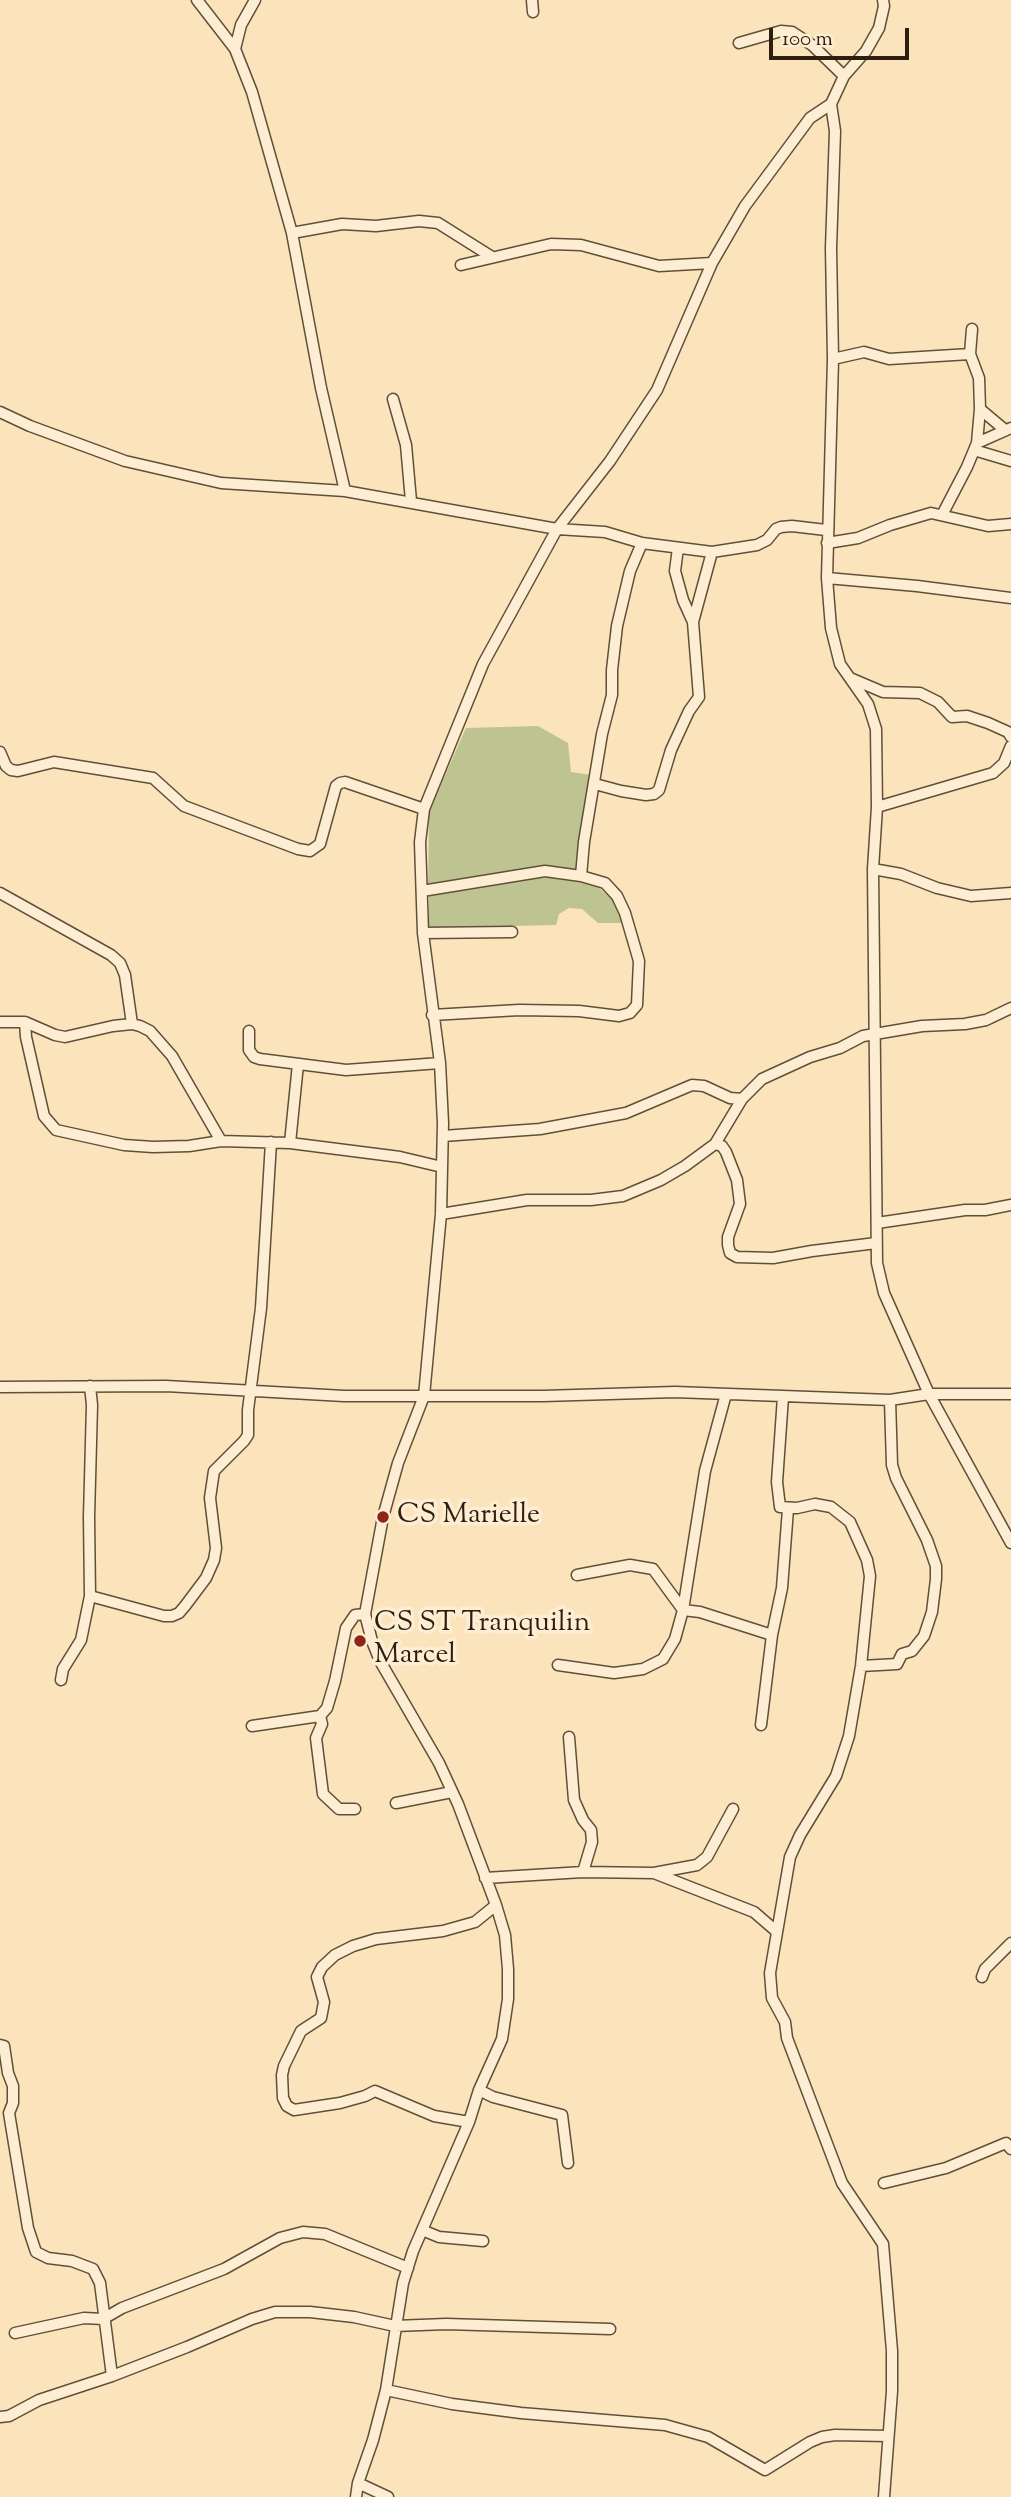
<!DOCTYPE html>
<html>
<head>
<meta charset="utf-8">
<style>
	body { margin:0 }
	#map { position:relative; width:1011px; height:2497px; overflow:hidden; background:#fbe3bc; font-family:"Sorts Mill Goudy",serif }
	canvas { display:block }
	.scale { position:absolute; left:769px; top:28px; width:140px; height:32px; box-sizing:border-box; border:4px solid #2e1e0d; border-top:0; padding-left:9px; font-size:21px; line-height:24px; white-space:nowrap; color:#2e1e0d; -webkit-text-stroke:5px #fcedd3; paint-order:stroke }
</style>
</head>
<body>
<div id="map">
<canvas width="1011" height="2497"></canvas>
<div class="scale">100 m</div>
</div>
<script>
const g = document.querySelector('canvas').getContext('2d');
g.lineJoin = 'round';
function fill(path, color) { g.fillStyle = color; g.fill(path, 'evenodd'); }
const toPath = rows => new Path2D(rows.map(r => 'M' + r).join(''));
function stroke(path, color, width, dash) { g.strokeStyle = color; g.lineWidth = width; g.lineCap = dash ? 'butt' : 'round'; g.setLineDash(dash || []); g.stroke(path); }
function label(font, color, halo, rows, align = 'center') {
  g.font = font + ' "Sorts Mill Goudy",serif'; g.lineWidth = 7; g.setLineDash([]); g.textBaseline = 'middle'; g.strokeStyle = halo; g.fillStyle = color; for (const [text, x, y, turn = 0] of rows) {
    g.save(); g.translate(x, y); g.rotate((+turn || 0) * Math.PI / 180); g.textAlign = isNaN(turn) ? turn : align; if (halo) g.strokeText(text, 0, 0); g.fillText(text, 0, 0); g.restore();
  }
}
const green = toPath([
	[538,726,568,743,571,772,592,775,577,872,534,867,428,885,429,811,466,728],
	[542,876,575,881,599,888,613,900,622,923,598,923,582,909,569,908,559,914,556,925,429,928,429,896]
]);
const minor = toPath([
	[197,0,235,49,252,92,292,233,321,388,345,491],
	[532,0,533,12],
	[739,43,781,31,792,32,812,45,844,76],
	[235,49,241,25,255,0],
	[831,104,835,131,831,248,833,359,827,578,831,628,840,664,868,704,876,729,877,807,873,869,877,1263,884,1293,929,1394,1011,1543],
	[292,233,342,224,376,226,419,221,438,223,492,257],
	[461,265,551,244,581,245,659,266,712,263],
	[833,359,864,352,889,359,970,354],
	[393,399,406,445,411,501],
	[980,409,1005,430],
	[0,412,30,426,125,461,221,483,345,491,557,529,605,532,642,543,712,552,757,545,767,540,776,529,781,527,792,526,826,530],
	[977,443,1011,428],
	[974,450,1011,461],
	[942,515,967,467,977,443,980,409,979,378,970,354,972,329],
	[827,543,858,538,890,525,931,513,988,526,1011,524],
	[678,548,675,571,683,600,693,622],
	[827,578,917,586,1011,598],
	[850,678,883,692,920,693,938,702,952,717,967,716,988,723,1008,732,1011,737],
	[0,752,6,766,11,770,18,771,54,762,153,778,184,806,298,849,310,851,320,844,336,786,340,783,345,782,424,809],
	[595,784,621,791,646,795,654,794,659,790,671,750,689,711,699,697,693,622,712,552],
	[877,807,993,773,1004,763,1011,746],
	[873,869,901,874,937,888,971,896,1011,893],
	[581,876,584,842,602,734,612,695,612,670,617,626,630,571,642,543],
	[422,891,545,871,581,876,605,883,617,896,625,913,639,961,637,1005,630,1013,619,1016,579,1011,519,1010,432,1015],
	[0,893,111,955,120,963,125,975,132,1024],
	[423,933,512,932],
	[0,1022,25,1022,55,1035,65,1037,113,1026,132,1024,140,1026,150,1031,172,1056,221,1141],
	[25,1022,26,1037,44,1116,56,1130,124,1145,153,1147,189,1146,221,1141,290,1143,400,1157,442,1167],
	[249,1031,249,1050,254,1057,260,1059,346,1070,440,1063],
	[443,1136,540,1129,626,1113,692,1085,704,1086,730,1098,742,1099,762,1079,810,1057,840,1048,863,1036,922,1026,965,1024,986,1020,1011,1008],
	[290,1143,298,1064],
	[715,1144,722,1146,726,1152,737,1180,740,1204,728,1237,728,1245,730,1253,737,1257,773,1258,812,1251,876,1243],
	[441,1214,527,1200,591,1200,623,1196,661,1180,685,1166,715,1144,742,1099],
	[877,1223,965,1210,985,1210,1011,1205],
	[0,1387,166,1386,344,1396,543,1396,675,1392,890,1400,929,1394,1011,1394],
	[783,1397,777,1482,780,1507,797,1508,815,1504,831,1507,850,1522,867,1560,870,1576,861,1666,849,1736,836,1776,800,1835,790,1857,770,1973,772,1998,785,2022,787,2038,842,2183,883,2244,892,2351,892,2391,884,2497],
	[577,1575,630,1565,653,1569,683,1610,700,1612,772,1635],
	[90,1596,164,1616,172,1616,179,1613,185,1606,206,1578,214,1560,216,1548,210,1498,214,1471,244,1441,248,1435,248,1410,261,1308,271,1142],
	[558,1665,614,1673,643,1669,663,1659,675,1639,683,1610,705,1471,726,1394],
	[861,1666,897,1664,902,1654,912,1651,924,1636,932,1612,936,1579,936,1566,927,1540,896,1478,892,1465,890,1400],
	[61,1680,63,1669,81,1640,90,1596,89,1517,92,1405,90,1386],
	[320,1716,322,1724,316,1738,323,1794,339,1809,355,1809],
	[761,1725,772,1635,782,1588,788,1509],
	[252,1726,320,1716,327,1708,335,1681,346,1628,355,1615,365,1614],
	[569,1737,574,1800,583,1820,591,1830,592,1842,583,1872],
	[396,1803,452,1792],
	[654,1873,697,1865,707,1857,733,1809],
	[485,1878,583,1872,654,1873,754,1912,776,1931],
	[982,1977,985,1969,1011,1943],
	[0,2045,4,2046,8,2073,13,2086,13,2103,9,2113,28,2228,36,2252,48,2258,72,2261,93,2269,100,2283,112,2376],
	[479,2090,493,2097,562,2115,568,2163],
	[469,2122,434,2116,375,2091,365,2096,340,2103,294,2110,287,2106,283,2098,282,2075,284,2066,301,2031,321,2018,324,2002,317,1977,322,1967,335,1955,353,1946,376,1939,443,1931,475,1922,496,1905],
	[884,2183,946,2168,1006,2143,1011,2149],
	[422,2230,439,2237,483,2241],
	[15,2333,84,2318,103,2319,122,2308,224,2269,280,2238,303,2232,325,2234,408,2268],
	[386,2390,452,2404,521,2413,665,2425,708,2437,765,2470,810,2442,822,2437,835,2435,888,2436],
	[0,2417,9,2416,39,2400,112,2376,187,2347,252,2319,275,2312,310,2312,354,2317,395,2326,446,2324,610,2329],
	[358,2483,388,2497],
	[356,2497,358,2483,373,2440,386,2390,403,2283,413,2251,469,2122,479,2090,502,2039,508,1999,508,1969,505,1935,496,1905,458,1804,439,1763,380,1661,372,1641,365,1614,383,1517,398,1463,424,1396,441,1214,443,1123,440,1063,423,933,420,842,424,809,483,664,557,529,610,461,657,390,712,263,745,206,810,118,831,104,844,76,866,51,879,28,884,6,883,0]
]);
const markers = [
	[383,1517,7,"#8f2418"],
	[360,1641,7,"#8f2418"]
];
const poiNames = [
	["CS Marielle",397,1517],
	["CS ST Tranquilin",374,1625],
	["Marcel",374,1657]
];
fill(green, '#bec491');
stroke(minor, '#614f39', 13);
stroke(minor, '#fcedd3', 10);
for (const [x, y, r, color] of markers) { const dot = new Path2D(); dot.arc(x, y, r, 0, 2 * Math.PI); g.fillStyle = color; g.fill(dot); stroke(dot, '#fcedd3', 2.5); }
label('28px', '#2e1e0d', '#fcedd3', poiNames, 'left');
</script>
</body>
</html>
